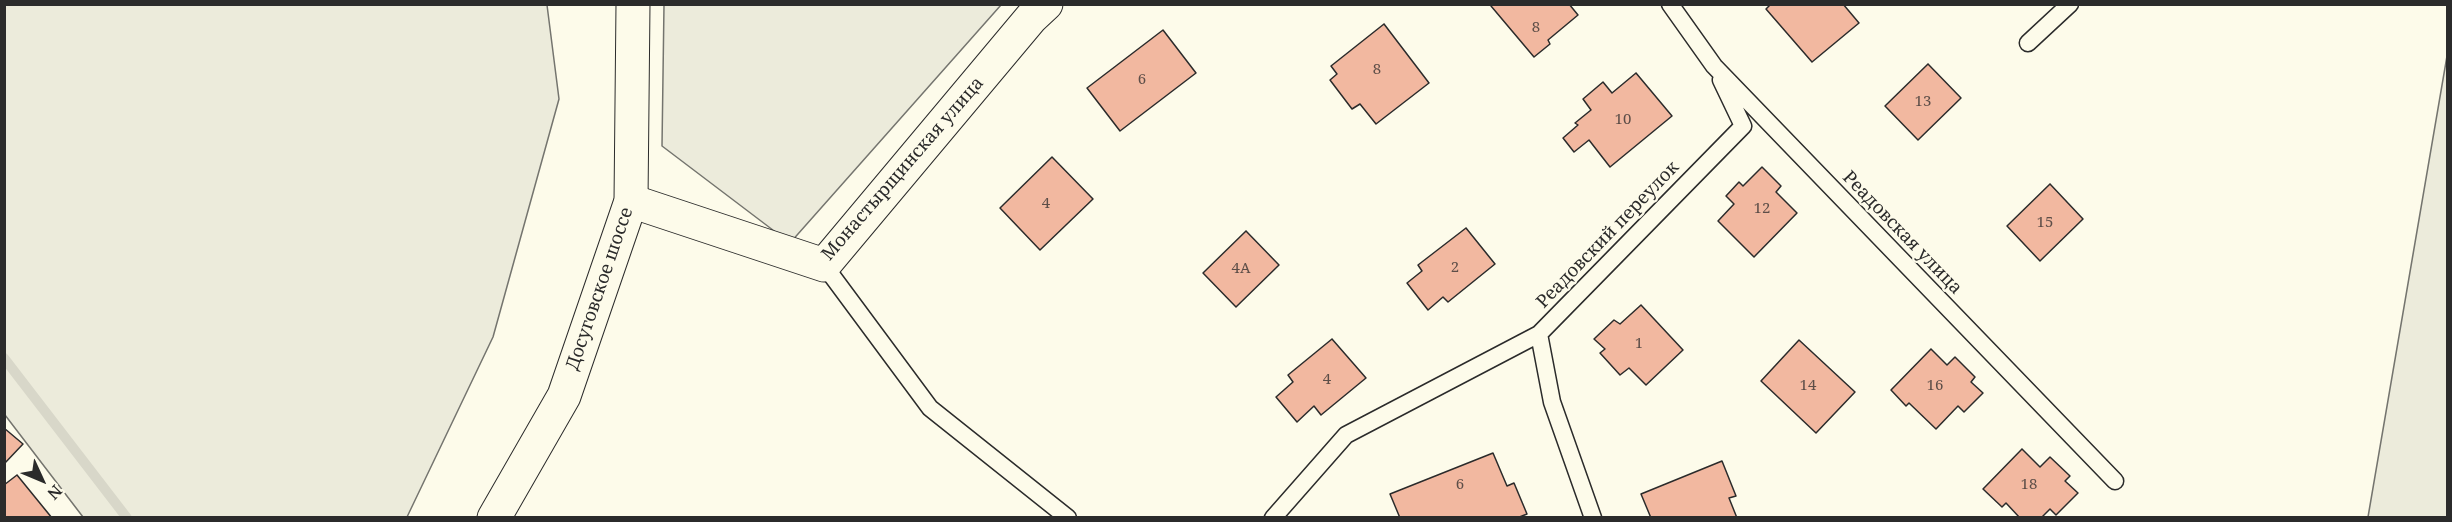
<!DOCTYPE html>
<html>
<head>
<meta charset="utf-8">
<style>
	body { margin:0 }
	#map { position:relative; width:2452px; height:522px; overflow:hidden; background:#fdfbea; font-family:"Noto Serif",serif }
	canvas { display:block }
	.frame { position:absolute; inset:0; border:6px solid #2b2b2b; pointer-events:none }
	.north { position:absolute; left:12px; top:450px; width:60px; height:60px; -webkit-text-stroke:4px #fdfbea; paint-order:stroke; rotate:134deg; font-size:16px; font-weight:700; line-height:24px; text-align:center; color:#2b2b2b }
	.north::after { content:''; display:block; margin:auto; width:21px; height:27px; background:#2b2b2b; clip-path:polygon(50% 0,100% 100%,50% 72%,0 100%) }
</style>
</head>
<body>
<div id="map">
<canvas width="2452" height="522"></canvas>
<div class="frame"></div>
<div class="north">N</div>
</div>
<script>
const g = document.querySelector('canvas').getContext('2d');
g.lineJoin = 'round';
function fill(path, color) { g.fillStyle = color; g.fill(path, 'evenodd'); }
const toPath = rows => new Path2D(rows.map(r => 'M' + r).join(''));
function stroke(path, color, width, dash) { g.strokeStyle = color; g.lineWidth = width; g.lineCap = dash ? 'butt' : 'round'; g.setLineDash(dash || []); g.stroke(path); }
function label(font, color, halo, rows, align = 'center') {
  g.font = font + ' "Noto Serif",serif'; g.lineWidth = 4.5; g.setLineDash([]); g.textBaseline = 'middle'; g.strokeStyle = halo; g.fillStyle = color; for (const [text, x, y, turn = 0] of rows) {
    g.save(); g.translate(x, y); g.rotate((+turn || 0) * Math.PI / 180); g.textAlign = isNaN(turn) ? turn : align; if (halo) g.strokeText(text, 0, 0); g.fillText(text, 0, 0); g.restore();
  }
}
const green = toPath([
	[5,4,547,5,559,99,493,337,407,517,83,517,5,415,5,4],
	[664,5,1001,5,790,243,662,146,664,5],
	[2447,56,2447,517,2368,517,2447,56]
]);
const stream = toPath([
	[4,358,127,518]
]);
const building = toPath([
	[1493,4,1569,4,1578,15,1548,40,1550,44,1534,57,1491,6,1493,4],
	[1771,4,1843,4,1859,23,1812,62,1766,9,1771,4],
	[1384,24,1429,83,1376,124,1360,104,1352,109,1330,80,1337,74,1331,66,1384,24],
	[1163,30,1196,73,1120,131,1087,88,1163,30],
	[1928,64,1961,98,1918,140,1885,106,1928,64],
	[1636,73,1672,116,1610,167,1589,140,1574,152,1563,138,1578,125,1575,123,1591,110,1583,99,1603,82,1612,93,1636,73],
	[1052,157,1093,199,1040,250,1000,208,1052,157],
	[1762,167,1781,186,1776,192,1797,213,1754,257,1718,221,1734,204,1726,196,1739,182,1743,186,1762,167],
	[2050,184,2083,219,2040,261,2007,226,2050,184],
	[1466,228,1495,264,1448,302,1443,297,1428,310,1407,283,1422,271,1418,265,1466,228],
	[1246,231,1279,265,1236,307,1203,273,1246,231],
	[1641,305,1683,350,1646,385,1629,368,1620,375,1600,353,1605,349,1594,339,1614,320,1620,324,1641,305],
	[1332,339,1366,378,1321,415,1314,406,1297,422,1276,397,1293,382,1288,375,1332,339],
	[1799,340,1855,392,1816,433,1761,381,1799,340],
	[1931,349,1947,365,1955,357,1975,377,1971,382,1983,393,1964,412,1958,406,1936,429,1909,403,1906,406,1891,390,1931,349],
	[4,428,23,444,4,464,4,428],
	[2022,449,2040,467,2050,457,2070,476,2065,481,2078,493,2056,515,2050,509,2041,518,2020,518,2006,503,2002,507,1983,489,2022,449],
	[1493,453,1507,486,1514,483,1527,514,1517,518,1400,518,1390,494,1493,453],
	[1722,461,1736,496,1729,498,1737,518,1651,518,1641,494,1722,461],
	[17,475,52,518,4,518,4,485,17,475]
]);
const lane = toPath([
	[1670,4,1714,66,2115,481],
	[2028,43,2070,4],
	[824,265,930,408,1068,518],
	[1273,518,1346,435,1539,334],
	[1593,518,1552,402,1539,334,1743,126,1721,80]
]);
const street = toPath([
	[631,201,824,265,1031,18,1046,4]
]);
const secondary = toPath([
	[494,518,564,396,631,201,633,4]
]);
const numberNames = [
	["8",1536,28],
	["8",1377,70],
	["6",1142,80],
	["13",1923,102],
	["10",1623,120],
	["4",1046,204],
	["12",1762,209],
	["15",2045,223],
	["2",1455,268],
	["4А",1241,269],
	["1",1639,344],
	["4",1327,380],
	["14",1808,386],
	["16",1935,386],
	["6",1460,485],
	["18",2029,485]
];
const streetNames = [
	["Монастырщинская улица",903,169,-49],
	["Реадовская улица",1902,233,46],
	["Реадовский переулок",1608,235,-46],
	["Досуговское шоссе",600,289,-71]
];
fill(green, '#ecebdb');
stroke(green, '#74746e', 1.5);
stroke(stream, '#d8d7c9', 10);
fill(building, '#f2b8a0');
stroke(building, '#2b2b2b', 1.5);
stroke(lane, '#2b2b2b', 19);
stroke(street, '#2b2b2b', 35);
stroke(secondary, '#2b2b2b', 35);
stroke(lane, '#fdfbea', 16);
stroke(street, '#fdfbea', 33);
stroke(secondary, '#fdfbea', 33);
label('15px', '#5d4e48', null, numberNames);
label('18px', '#2b2b2b', '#fdfbea', streetNames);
</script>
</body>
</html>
